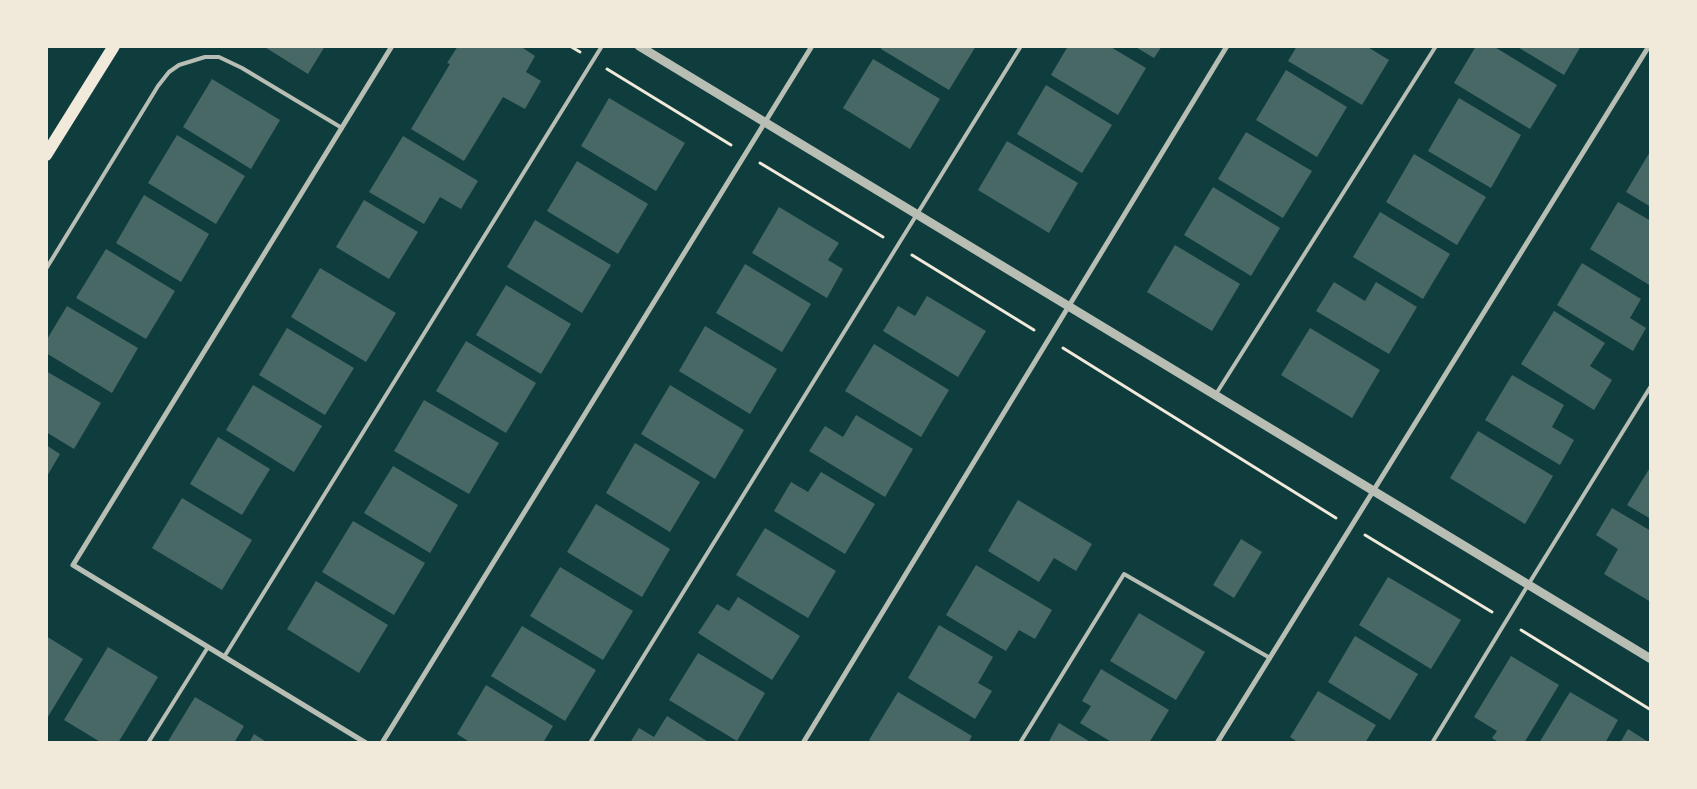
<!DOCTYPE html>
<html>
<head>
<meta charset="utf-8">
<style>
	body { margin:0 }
	#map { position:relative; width:1697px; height:789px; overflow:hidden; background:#0f3d3e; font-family:"Times New Roman",serif }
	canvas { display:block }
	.frame { position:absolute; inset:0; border:48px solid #f1e9da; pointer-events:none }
</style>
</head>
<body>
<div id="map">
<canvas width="1697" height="789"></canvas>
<div class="frame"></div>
</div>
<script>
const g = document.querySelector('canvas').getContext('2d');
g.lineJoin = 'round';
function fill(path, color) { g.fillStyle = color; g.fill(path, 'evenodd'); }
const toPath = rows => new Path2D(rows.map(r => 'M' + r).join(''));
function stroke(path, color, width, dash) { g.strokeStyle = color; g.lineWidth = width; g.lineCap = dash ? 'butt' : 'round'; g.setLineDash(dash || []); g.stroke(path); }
const building = toPath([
	[263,46,325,46,308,74],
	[458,46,520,46,535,56,526,72,541,81,525,109,503,97,464,161,411,129,450,64,447,63],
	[882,46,976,46,949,90,881,49],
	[1068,46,1109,46,1146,68,1118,115,1051,75],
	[1134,46,1162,46,1154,58],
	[1297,46,1366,46,1389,60,1362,105,1288,61],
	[1476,46,1493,46,1557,85,1530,129,1454,83],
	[1516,46,1581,46,1564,75],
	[873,59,940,99,910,149,843,108],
	[1286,70,1347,107,1317,157,1256,120],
	[212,79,280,120,251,169,183,127],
	[1046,85,1112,125,1082,173,1017,134],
	[609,98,685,143,656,191,581,146],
	[1459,98,1521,135,1491,188,1428,151],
	[1246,132,1312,171,1283,218,1218,179],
	[177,135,245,176,216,224,148,183],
	[403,136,478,181,461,209,440,197,424,224,369,192],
	[1007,141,1078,183,1049,233,978,190],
	[1651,150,1651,207,1626,192],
	[1414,154,1486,197,1457,245,1386,202],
	[577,161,648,204,618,254,547,211],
	[1213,187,1280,228,1251,276,1184,235],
	[144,195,209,234,181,282,116,243],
	[364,200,418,232,389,279,336,247],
	[1618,202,1651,221,1651,286,1590,249],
	[779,207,839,243,828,260,843,269,827,298,752,253],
	[1380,212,1450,254,1423,299,1353,257],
	[535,220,611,265,582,313,507,267],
	[1175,245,1240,284,1212,331,1147,292],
	[106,249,175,291,146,339,76,298],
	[1582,263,1641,299,1630,318,1646,328,1633,351,1557,305],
	[745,264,811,304,782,352,716,313],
	[320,268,396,313,366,362,291,317],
	[1334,282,1365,301,1376,282,1417,307,1389,354,1316,311],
	[506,285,571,324,541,374,476,335],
	[927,296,986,331,958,377,883,331,898,306,915,316],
	[67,306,138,348,112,393,46,353,46,341],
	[1554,311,1605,343,1590,366,1612,380,1594,410,1521,364],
	[705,326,777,369,750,414,679,371],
	[287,328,354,368,325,415,259,375],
	[1310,328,1380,370,1352,418,1281,375],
	[466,341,536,383,506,433,436,391],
	[874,344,949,390,921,437,845,391],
	[46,371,101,403,74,449,46,432],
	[1512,375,1564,405,1552,427,1574,440,1560,465,1485,420],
	[253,385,322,426,294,472,226,430],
	[670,385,744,430,715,479,641,434],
	[424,400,499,443,469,494,394,451],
	[856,415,913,449,885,497,809,451,825,426,843,437],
	[1478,431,1553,476,1525,524,1450,478],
	[218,437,270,469,242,515,190,484],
	[635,443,700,482,670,532,606,493],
	[46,445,60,454,46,478],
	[393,466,458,505,430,553,364,513],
	[1651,466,1651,519,1627,505],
	[821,472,875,504,845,554,774,511,791,482,808,492],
	[182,498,252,540,222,590,152,548],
	[1018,500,1092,544,1076,571,1054,558,1039,582,988,551],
	[596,504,670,549,642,597,567,552],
	[1612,508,1651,531,1651,602,1604,574,1618,549,1596,535],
	[353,521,425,563,394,615,322,572],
	[765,528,836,571,808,618,736,575],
	[1241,539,1262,552,1234,598,1213,585],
	[976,565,1052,610,1035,639,1019,630,1006,651,946,615],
	[560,567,633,611,603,660,530,616],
	[1388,577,1461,620,1431,669,1359,625],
	[316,581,388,625,359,673,287,629],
	[738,597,800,636,772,680,698,633,717,604,729,611],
	[1139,613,1205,652,1176,700,1110,661],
	[939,625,993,657,978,683,992,691,975,719,908,678],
	[522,626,596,670,565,721,491,676],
	[46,636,83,659,46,720],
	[1355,636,1418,674,1390,720,1328,682],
	[108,647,158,677,118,743,102,743,64,720],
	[698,653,765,693,737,741,669,700],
	[1511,656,1559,685,1524,743,1500,743,1492,738,1497,731,1474,717],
	[1101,669,1169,710,1149,743,1113,743,1080,723,1091,706,1082,701],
	[486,685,553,726,543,743,471,743,457,734],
	[1318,691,1376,725,1365,743,1299,743,1290,737],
	[898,692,972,736,968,743,873,743,869,740],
	[1570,692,1618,720,1605,743,1539,743],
	[195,697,244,726,234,743,167,743],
	[667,716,710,743,630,743,639,728,654,737],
	[1059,723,1092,743,1048,743],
	[1628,729,1650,743,1620,743],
	[254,734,268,743,249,743]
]);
const path = toPath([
	[570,46,580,52],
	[607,69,731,145],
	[760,163,883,237],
	[912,255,1034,330],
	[1063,348,1336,518],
	[1365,535,1492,612],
	[1521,630,1651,710]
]);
const service = toPath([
	[46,269,158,86,169,72,179,65,205,57,219,57,242,68,342,128],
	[1216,394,1436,46],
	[224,657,602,46],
	[148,743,208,647],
	[590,743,1021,46],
	[1020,743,1124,574,1270,658],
	[1432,743,1528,585,1651,386]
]);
const minor = toPath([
	[366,743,73,565,392,46],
	[382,743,812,46],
	[803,743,1227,46],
	[1217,743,1649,46]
]);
const tertiary = toPath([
	[639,46,1651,659]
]);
const primary = toPath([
	[46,155,114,46]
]);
fill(building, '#486865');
stroke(path, '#f1e9da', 3);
stroke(service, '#b8beb3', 4);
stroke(minor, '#b8beb3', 5);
stroke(tertiary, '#b8beb3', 9);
stroke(primary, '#f1e9da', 12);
</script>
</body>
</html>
